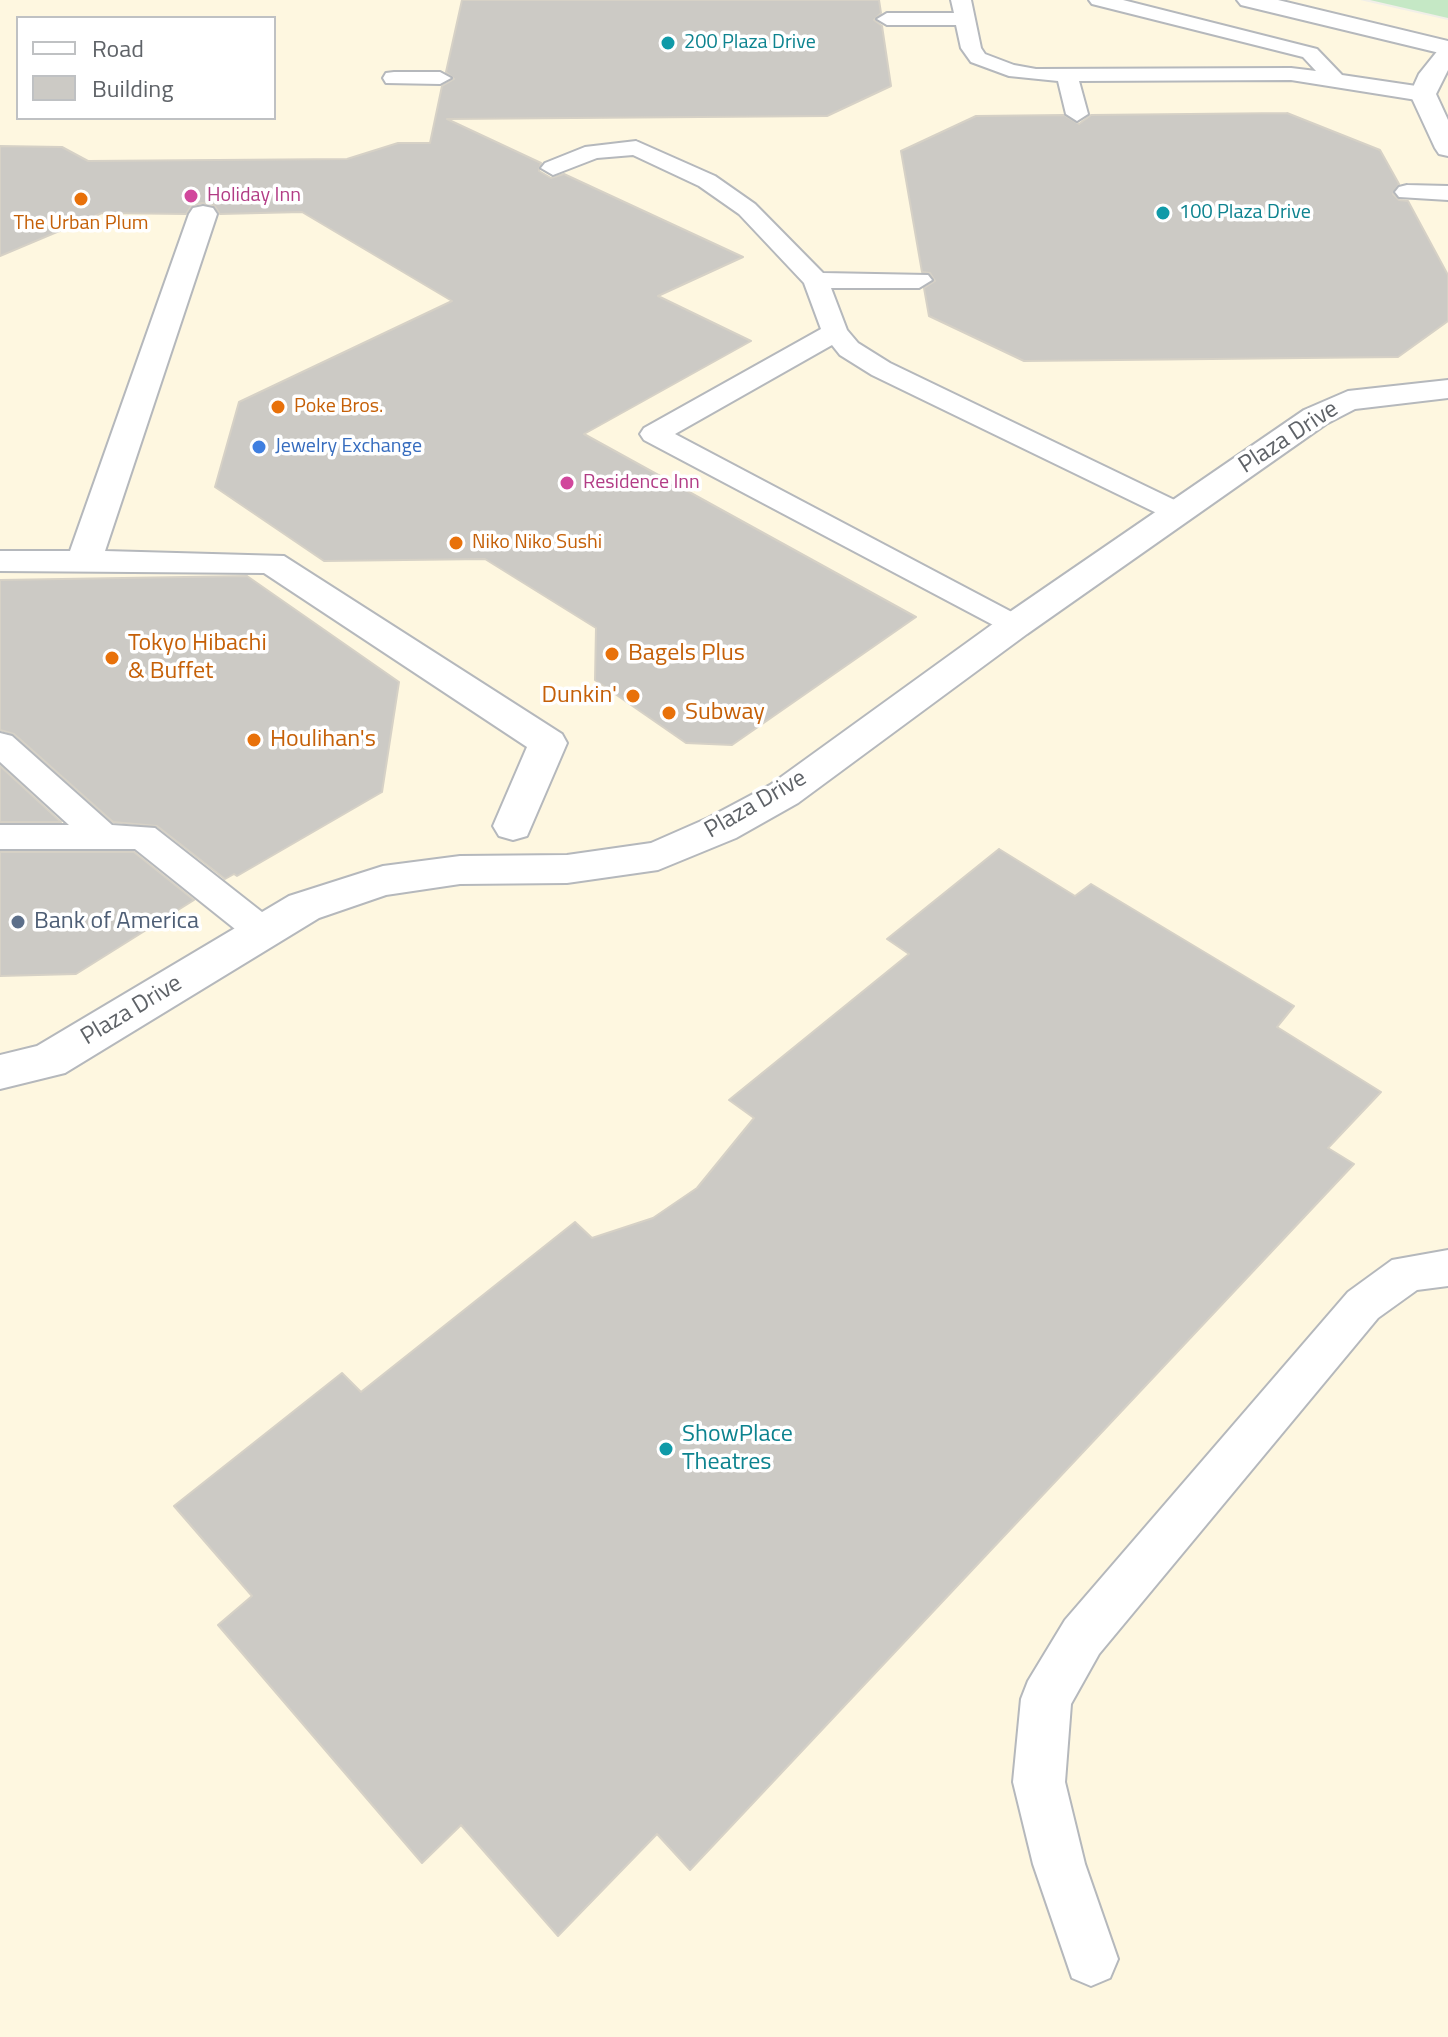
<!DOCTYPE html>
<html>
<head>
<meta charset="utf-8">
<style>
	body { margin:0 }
	#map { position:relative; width:1448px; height:2037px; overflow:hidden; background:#f1efe8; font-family:"Titillium Web",sans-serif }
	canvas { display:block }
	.legend { position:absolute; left:16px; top:16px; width:260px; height:104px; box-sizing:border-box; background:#fff; border:2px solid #bfc1c3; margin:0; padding:10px 14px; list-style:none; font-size:24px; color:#5f6368 }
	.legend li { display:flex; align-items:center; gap:16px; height:40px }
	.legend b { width:40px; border:2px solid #bfc1c3 }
</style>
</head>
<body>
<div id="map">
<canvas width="1448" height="2037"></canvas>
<ul class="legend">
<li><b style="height:10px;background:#fff"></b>Road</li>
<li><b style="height:22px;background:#cccac5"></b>Building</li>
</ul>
</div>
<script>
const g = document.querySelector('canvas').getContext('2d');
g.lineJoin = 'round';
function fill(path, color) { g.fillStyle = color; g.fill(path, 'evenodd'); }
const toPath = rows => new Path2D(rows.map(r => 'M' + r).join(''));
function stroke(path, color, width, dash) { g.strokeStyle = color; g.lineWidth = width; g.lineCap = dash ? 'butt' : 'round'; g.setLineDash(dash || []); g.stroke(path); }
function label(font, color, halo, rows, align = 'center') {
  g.font = font + ' "Titillium Web",sans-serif'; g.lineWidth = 7; g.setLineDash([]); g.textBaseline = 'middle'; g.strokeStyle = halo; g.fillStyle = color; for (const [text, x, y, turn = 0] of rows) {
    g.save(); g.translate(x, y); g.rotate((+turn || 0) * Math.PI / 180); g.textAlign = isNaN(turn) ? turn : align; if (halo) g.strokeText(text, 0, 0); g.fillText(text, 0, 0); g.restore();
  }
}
const commercial = toPath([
	[0,0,1360,0,1448,20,1448,2037,0,2037],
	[18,18,274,18,274,118,18,118]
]);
const green = toPath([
	[1370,0,1448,0,1448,18]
]);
const building = toPath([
	[462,0,879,0,881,13,874,20,882,26,891,86,827,116,447,119,541,163,539,171,551,178,564,174,743,257,658,296,751,341,584,434,916,617,732,745,686,743,595,680,596,628,485,559,324,561,215,487,239,402,452,301,302,212,220,214,214,205,202,203,192,205,186,214,102,213,0,256,0,146,62,147,88,161,347,159,398,143,430,143,442,86,454,79,446,72,462,0],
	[1287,113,1380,150,1399,184,1393,194,1399,200,1408,201,1448,275,1448,321,1398,357,1024,361,929,316,924,288,935,281,930,273,922,272,901,151,976,116,1064,115,1079,124,1091,115,1287,113],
	[247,576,399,682,382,792,237,876,234,874,225,879,157,826,113,822,14,734,0,730,0,580,247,576],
	[0,766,61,822,0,822,0,766],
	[999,849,1075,896,1091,884,1294,1006,1277,1027,1381,1092,1328,1148,1354,1164,690,1870,657,1834,558,1936,461,1825,422,1863,218,1625,252,1596,174,1506,342,1373,361,1392,575,1222,592,1238,653,1218,697,1188,754,1118,729,1100,909,954,887,939,999,849],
	[0,852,134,852,194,900,76,974,0,976,0,852]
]);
const service = toPath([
	[951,0,971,0,981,48,985,54,1014,65,1036,69,1291,68,1316,71,1303,57,1092,4,1089,0,1123,0,1317,49,1342,75,1423,87,1434,94,1423,101,1291,80,1079,81,1088,114,1077,121,1066,114,1058,81,1009,76,971,62,961,48,956,25,887,25,877,19,887,13,954,13,951,0],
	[394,72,440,72,451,78,440,84,386,83,383,78,386,73,394,72],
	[636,141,715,176,755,204,823,273,928,275,932,280,919,288,831,288,847,330,858,343,890,363,1189,507,1194,513,1189,519,1169,519,872,375,840,355,832,345,675,434,1025,619,1030,626,1025,633,1014,636,644,440,640,434,644,428,821,329,804,283,739,214,699,186,633,155,597,158,553,175,541,168,545,163,585,147,636,141],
	[1407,185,1448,186,1448,200,1399,197,1395,192,1399,187,1407,185],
	[0,733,12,736,112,825,155,828,276,923,281,932,276,941,263,945,250,941,135,849,0,849,0,825,69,825,0,762,0,733],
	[1448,1250,1448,1286,1417,1290,1378,1318,1099,1654,1071,1704,1065,1782,1085,1864,1118,1959,1110,1978,1091,1986,1072,1978,1033,1864,1013,1782,1021,1699,1028,1681,1065,1620,1348,1292,1392,1260,1448,1250]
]);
const pedestrian = toPath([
	[203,206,213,208,217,214,105,551,284,556,562,734,567,743,527,836,513,840,499,836,493,826,527,747,264,573,0,571,0,551,70,551,189,214,193,208,203,206]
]);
const minor = toPath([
	[1448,47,1448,70,1436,94,1448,120,1448,156,1439,154,1435,148,1410,94,1419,74,1439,49,1448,47],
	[1448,380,1448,398,1355,409,1326,424,1027,634,798,803,736,838,658,870,567,883,460,884,386,895,319,918,65,1073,0,1089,0,1055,37,1046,289,896,383,866,460,856,567,855,651,843,708,818,770,785,1001,618,1304,410,1348,391,1448,380]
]);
const tertiary = toPath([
	[1237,0,1278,0,1448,41,1448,55,1241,5,1237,0]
]);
const markers = [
	[668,43,8,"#0f9aa8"],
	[191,196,8,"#d1479c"],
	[81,199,8,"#e8710a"],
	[1163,213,8,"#0f9aa8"],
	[278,407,8,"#e8710a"],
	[259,447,8,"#3f7fe0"],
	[567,483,8,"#d1479c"],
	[456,543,8,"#e8710a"],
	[612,654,8,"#e8710a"],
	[112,658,8,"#e8710a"],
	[633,696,8,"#e8710a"],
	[669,713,8,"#e8710a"],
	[254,740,8,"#e8710a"],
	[18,922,8,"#5c6f8a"],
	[666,1449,8,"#0f9aa8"]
];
const farCulturenames = [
	["200 Plaza Drive",684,43],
	["100 Plaza Drive",1179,213]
];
const farHotelnames = [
	["Holiday Inn",207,196],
	["Residence Inn",583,483]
];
const farFoodnames = [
	["The Urban Plum",81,224,"center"],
	["Poke Bros.",294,407],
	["Niko Niko Sushi",472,543]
];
const farShopnames = [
	["Jewelry Exchange",275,447]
];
const streetNames = [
	["Plaza Drive",1289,438,-33],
	["Plaza Drive",756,805,-30],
	["Plaza Drive",132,1011,-31]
];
const foodNames = [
	["Tokyo Hibachi",128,644],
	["& Buffet",128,672],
	["Bagels Plus",628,654],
	["Dunkin'",617,696,"right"],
	["Subway",685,713],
	["Houlihan's",270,740]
];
const serviceNames = [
	["Bank of America",34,922]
];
const cultureNames = [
	["ShowPlace",682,1435],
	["Theatres",682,1463]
];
fill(commercial, '#fef7e0');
fill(green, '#c5e8c5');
fill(building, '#cccac5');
stroke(building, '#d6d1c6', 2);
stroke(service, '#b5b8bc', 4);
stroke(pedestrian, '#b5b8bc', 4);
stroke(minor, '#b5b8bc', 4);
stroke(tertiary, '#b5b8bc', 4);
fill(service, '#fff');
fill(pedestrian, '#fff');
fill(minor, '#fff');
fill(tertiary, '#fff');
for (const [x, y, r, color] of markers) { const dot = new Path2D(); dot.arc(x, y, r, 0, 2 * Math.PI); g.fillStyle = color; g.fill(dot); stroke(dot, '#fff', 3); }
label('20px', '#0d838f', '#fff', farCulturenames, 'left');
label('20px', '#b23c85', '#fff', farHotelnames, 'left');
label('20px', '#c56008', '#fff', farFoodnames, 'left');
label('20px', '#366cbe', '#fff', farShopnames, 'left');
label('24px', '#5f6368', '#fff', streetNames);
label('24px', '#c56008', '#fff', foodNames, 'left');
label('24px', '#4e5e75', '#fff', serviceNames, 'left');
label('24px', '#0d838f', '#fff', cultureNames, 'left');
</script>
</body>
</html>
